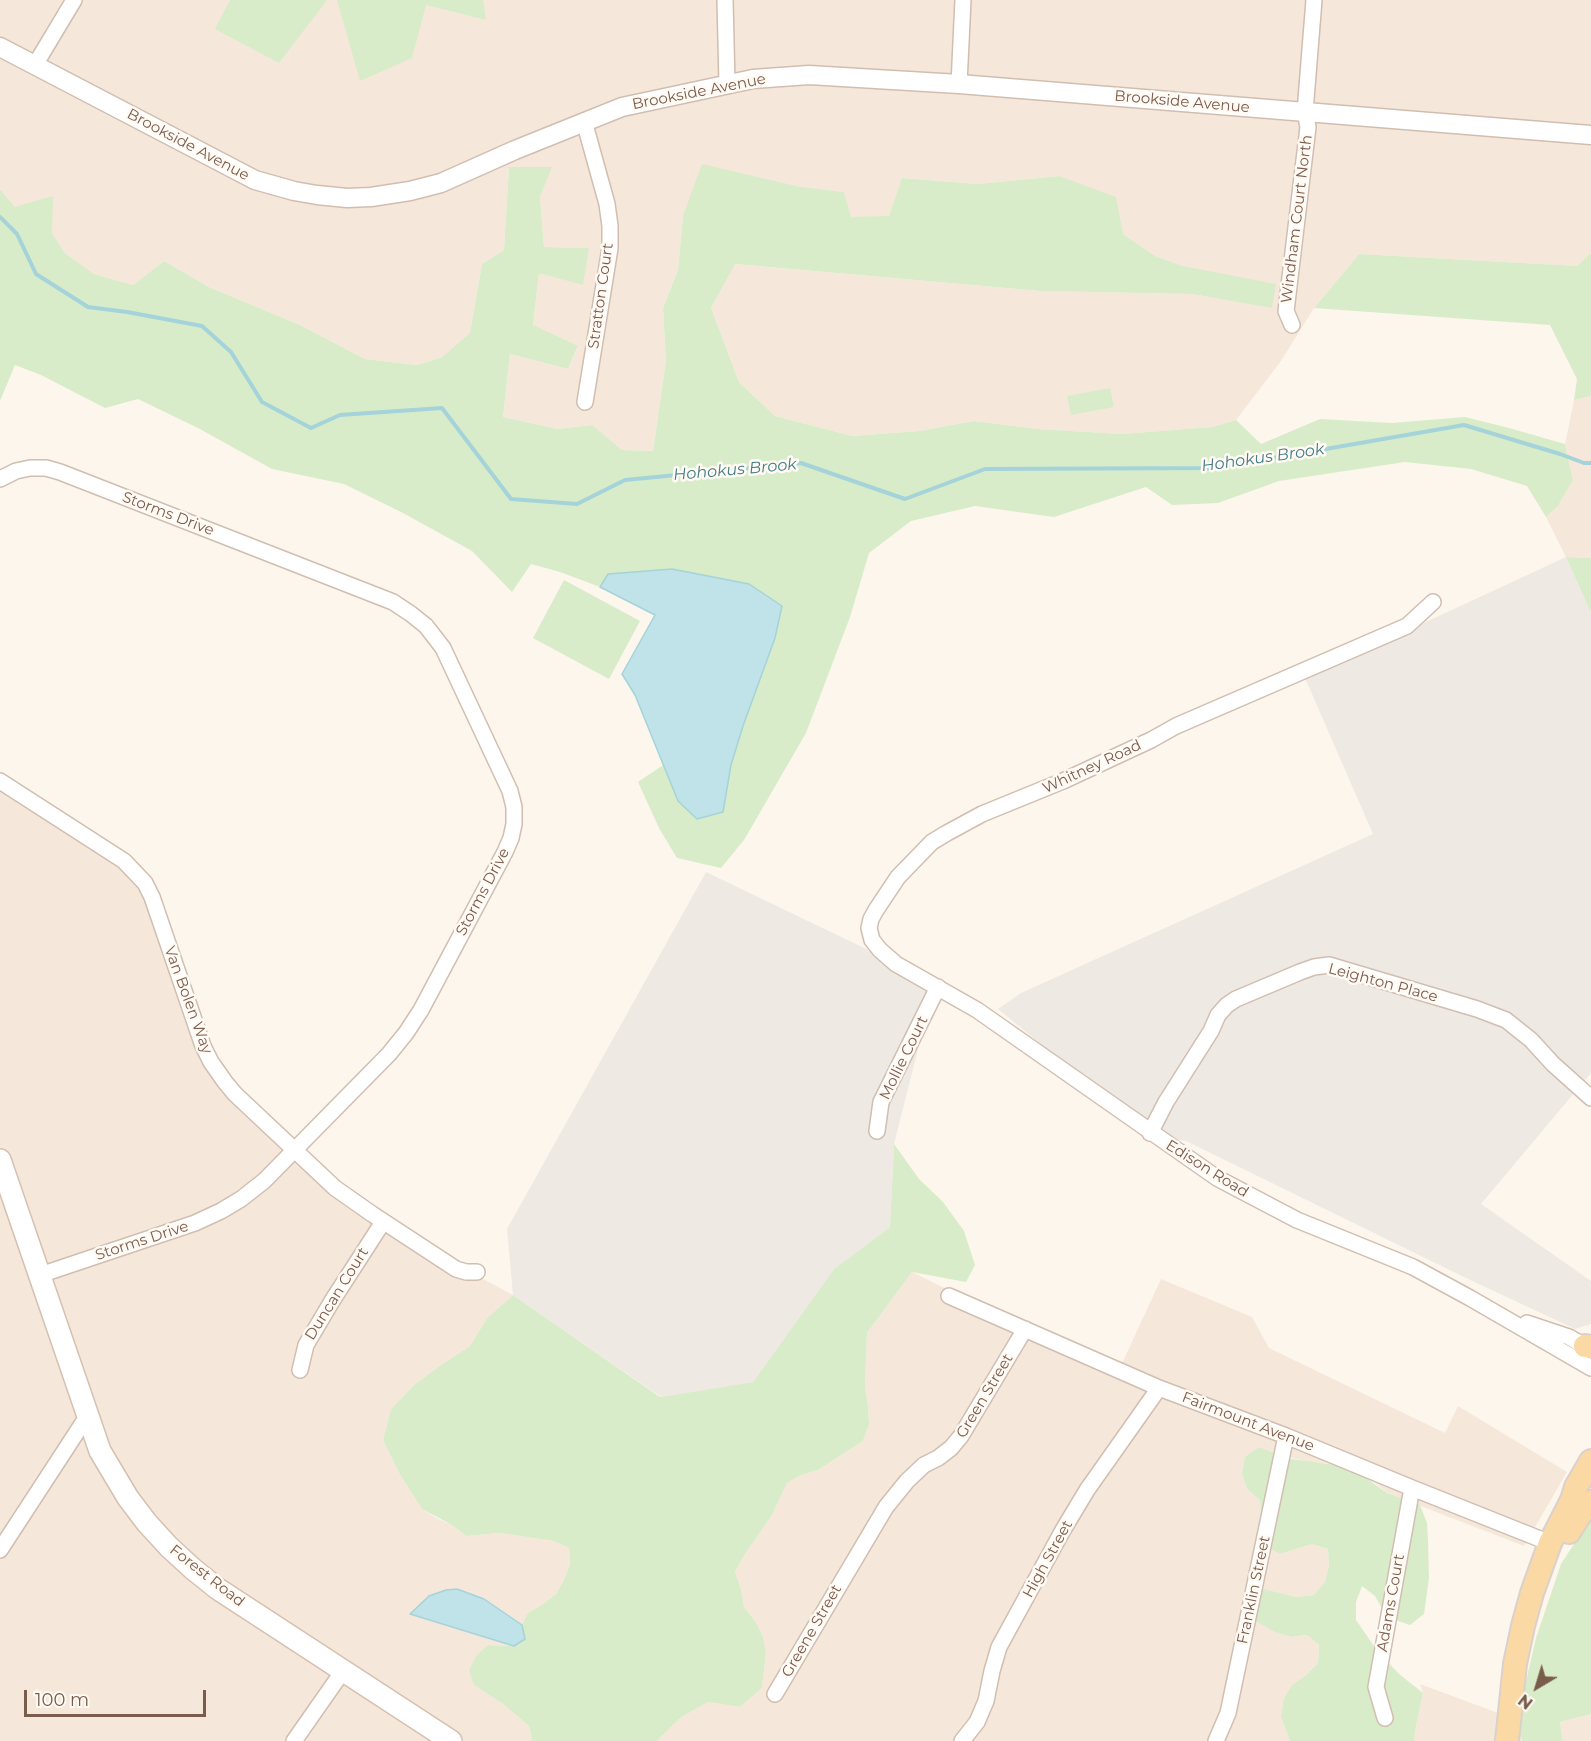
<!DOCTYPE html>
<html>
<head>
<meta charset="utf-8">
<style>
	body { margin:0 }
	#map { position:relative; width:1591px; height:1741px; overflow:hidden; background:#fdf6ec; font-family:Montserrat,sans-serif }
	canvas { display:block }
	.north { position:absolute; left:1507px; top:1657px; width:60px; height:60px; -webkit-text-stroke:4px #fffaf3; paint-order:stroke; rotate:218deg; font-size:16px; font-weight:700; line-height:24px; text-align:center; color:#7a5c4d }
	.north::after { content:''; display:block; margin:auto; width:21px; height:27px; background:#7a5c4d; clip-path:polygon(50% 0,100% 100%,50% 72%,0 100%) }
	.scale { position:absolute; left:24px; top:1690px; width:182px; height:27px; box-sizing:border-box; border:3px solid #7a5c4d; border-top:0; padding-left:8px; font-size:18px; line-height:21px; white-space:nowrap; color:#7a5c4d; -webkit-text-stroke:4px #fffaf3; paint-order:stroke }
</style>
</head>
<body>
<div id="map">
<canvas width="1591" height="1741"></canvas>
<div class="north">N</div>
<div class="scale">100 m</div>
</div>
<script>
const g = document.querySelector('canvas').getContext('2d');
g.lineJoin = 'round';
function fill(path, color) { g.fillStyle = color; g.fill(path, 'evenodd'); }
const toPath = rows => new Path2D(rows.map(r => 'M' + r).join(''));
function stroke(path, color, width, dash) { g.strokeStyle = color; g.lineWidth = width; g.lineCap = dash ? 'butt' : 'round'; g.setLineDash(dash || []); g.stroke(path); }
function label(font, color, halo, rows, align = 'center') {
  g.font = font + ' Montserrat,sans-serif'; g.lineWidth = 5; g.setLineDash([]); g.textBaseline = 'middle'; g.strokeStyle = halo; g.fillStyle = color; for (const [text, x, y, turn = 0] of rows) {
    g.save(); g.translate(x, y); g.rotate((+turn || 0) * Math.PI / 180); g.textAlign = isNaN(turn) ? turn : align; if (halo) g.strokeText(text, 0, 0); g.fillText(text, 0, 0); g.restore();
  }
}
const residential = toPath([
	[0,0,1591,0,1591,253,1577,266,1359,254,1314,308,1281,361,1236,420,1212,427,1122,434,1037,429,974,421,919,431,852,436,775,416,739,382,711,308,734,264,1040,291,1192,294,1272,307,1183,266,1155,256,1123,234,1059,176,978,184,903,178,889,217,850,217,844,192,796,186,683,216,678,270,663,308,666,360,653,451,622,450,591,425,557,429,503,417,510,354,568,369,578,347,533,326,539,273,589,248,544,247,540,197,551,168,509,168,504,250,482,264,470,333,442,357,417,365,365,359,300,325,209,287,164,261,133,285,94,274,65,253,52,233,15,207,0,189],
	[1591,396,1591,558,1566,557,1546,517,1558,506,1573,480,1565,444,1574,400],
	[0,785,141,875,221,1071,378,1223,513,1295,487,1318,470,1346,441,1365,414,1385,391,1409,383,1440,399,1473,422,1509,436,1518,452,1525,466,1536,500,1533,554,1541,569,1548,570,1564,564,1580,556,1594,543,1604,528,1613,525,1639,514,1646,488,1645,474,1685,503,1704,529,1726,532,1741,0,1741],
	[912,1272,1117,1374,1161,1279,1252,1317,1269,1348,1445,1433,1458,1406,1567,1472,1524,1546,1387,1493,1373,1481,1326,1463,1309,1462,1292,1458,1259,1447,1242,1474,1247,1489,1260,1500,1261,1517,1256,1533,1280,1554,1312,1544,1328,1549,1329,1565,1325,1582,1314,1595,1296,1597,1280,1594,1275,1632,1291,1637,1307,1635,1319,1645,1318,1663,1306,1675,1292,1685,1287,1731,1290,1741,657,1741,680,1718,708,1702,740,1707,762,1688,766,1653,762,1637,755,1621,744,1607,741,1589,735,1572,743,1557,772,1515,787,1483,801,1475,818,1470,863,1441,869,1424,868,1406,865,1386,867,1333],
	[1420,1684,1517,1720,1522,1741,1414,1741,1416,1726,1423,1693],
	[1591,1714,1591,1741,1563,1741,1560,1722]
]);
const industrial = toPath([
	[1566,557,1591,613,1591,1073,1481,1204,1591,1281,1591,1324,1575,1329,1466,1278,1186,1141,1166,1138,1058,1058,998,1009,1021,993,1373,834,1305,678],
	[706,872,935,982,894,1144,890,1227,834,1269,753,1382,661,1397,513,1295,507,1229]
]);
const green = toPath([
	[230,0,327,0,279,63,215,29],
	[337,0,483,0,486,20,426,5,412,58,360,81],
	[702,164,796,186,844,192,851,217,889,216,902,178,978,184,1059,176,1116,197,1123,234,1155,256,1183,266,1276,284,1272,308,1192,294,1040,291,735,264,711,308,739,382,775,416,852,436,919,431,974,421,1037,429,1122,434,1212,427,1236,420,1261,444,1320,419,1392,423,1465,417,1509,428,1565,444,1573,480,1558,506,1546,517,1527,486,1471,469,1405,462,1279,481,1218,503,1172,505,1146,487,1054,517,975,506,911,521,869,553,850,617,806,733,744,840,721,868,677,858,659,828,638,782,663,765,678,801,723,812,731,765,743,726,775,638,782,606,749,584,672,569,609,574,600,587,560,572,531,564,512,592,472,551,403,513,344,484,272,469,198,428,138,399,105,408,41,375,15,365,0,401,0,189,15,207,53,196,52,233,65,253,94,274,133,285,164,261,209,287,300,325,365,359,417,365,442,357,470,333,482,264,504,250,509,167,552,167,540,197,544,247,589,248,583,285,539,273,533,325,578,346,568,369,510,354,503,417,557,429,592,425,622,450,653,451,666,360,663,308,678,270,683,216],
	[1591,253,1591,396,1574,400,1577,379,1550,325,1314,308,1359,254,1577,266],
	[1110,388,1114,407,1071,415,1067,396],
	[1566,557,1591,558,1591,613],
	[564,580,640,621,609,679,533,638],
	[894,1144,919,1179,943,1202,964,1231,975,1265,966,1282,912,1272,867,1333,865,1386,868,1406,869,1424,863,1441,818,1470,801,1475,787,1483,772,1515,743,1557,735,1572,741,1589,744,1607,755,1621,763,1637,766,1653,762,1688,740,1707,708,1702,680,1718,657,1741,532,1741,529,1726,503,1704,474,1685,469,1670,476,1656,488,1645,514,1646,525,1639,522,1625,528,1613,543,1604,556,1594,564,1580,570,1564,569,1548,554,1541,500,1533,466,1536,452,1525,422,1509,399,1473,383,1440,391,1409,414,1385,441,1365,470,1346,487,1318,513,1295,660,1397,753,1382,834,1269,890,1227],
	[1259,1447,1292,1459,1343,1466,1359,1473,1387,1493,1420,1505,1427,1523,1428,1540,1429,1578,1424,1614,1410,1625,1395,1620,1383,1610,1375,1596,1362,1586,1356,1602,1356,1620,1376,1649,1399,1674,1423,1693,1416,1726,1414,1741,1290,1741,1281,1716,1284,1699,1292,1685,1306,1675,1318,1663,1319,1645,1307,1635,1291,1637,1275,1632,1247,1616,1247,1598,1263,1589,1296,1597,1314,1595,1325,1582,1329,1565,1328,1549,1312,1544,1280,1554,1266,1546,1256,1533,1261,1517,1260,1500,1247,1489,1242,1474,1245,1457],
	[1591,1518,1591,1714,1560,1722,1563,1741,1522,1741,1517,1720,1536,1638,1561,1564]
]);
const water = toPath([
	[672,569,749,584,782,606,775,638,743,726,731,765,723,812,697,819,678,801,635,695,622,674,655,615,600,587,608,574,672,569],
	[457,1589,484,1599,522,1625,525,1639,514,1646,410,1614,429,1596,446,1590,457,1589]
]);
const stream = toPath([
	[0,217,17,234,36,274,88,307,127,312,202,326,231,352,262,402,311,428,340,415,442,408,511,499,577,504,625,480,801,463,905,499,985,469,1216,468,1464,425,1560,454,1584,463,1591,463]
]);
const minor = toPath([
	[725,0,727,84],
	[35,65,74,0],
	[959,84,963,0],
	[584,121,607,204,610,226,610,248,585,402],
	[1292,325,1286,311,1308,127,1305,112,1314,0],
	[0,479,16,471,30,468,46,468,60,472,393,602,411,614,426,626,443,648,510,791,514,807,514,824,511,838,505,852,421,1010,406,1033,389,1054,264,1181,241,1199,221,1211,195,1223,40,1275],
	[1433,602,1407,626,1176,726,1151,740,1063,781,982,814,947,833,932,842,898,877,876,910,871,919,869,928,872,940,880,950,896,964,977,1010,1217,1178,1297,1220,1413,1267,1470,1298,1591,1368],
	[0,781,124,861,145,883,152,897,203,1046,211,1062,225,1082,235,1094,335,1188,372,1214,456,1269,466,1272,477,1272],
	[877,1131,881,1102,938,987],
	[1150,1133,1166,1102,1211,1031,1218,1015,1227,1005,1236,999,1300,972,1314,967,1329,965,1477,1009,1506,1020,1531,1040,1553,1064,1591,1098],
	[949,1296,1159,1388,1286,1436,1412,1488,1550,1543],
	[1527,1323,1569,1337,1591,1350],
	[300,1370,306,1345,332,1301,383,1222],
	[0,1550,88,1415],
	[775,1694,886,1507,907,1481,924,1465,938,1458,951,1448,961,1436,1025,1329],
	[1385,1718,1376,1687,1412,1488],
	[294,1741,343,1671],
	[962,1741,977,1722,986,1701,992,1671,999,1647,1063,1530,1087,1490,1159,1388],
	[1216,1741,1228,1713,1286,1436]
]);
const tertiary = toPath([
	[0,47,255,180,294,191,317,195,347,198,371,197,410,191,441,183,515,150,622,107,753,79,809,75,959,84,1591,135]
]);
const secondary = toPath([
	[0,1160,100,1451,128,1498,147,1523,169,1547,193,1569,218,1589,451,1741]
]);
const primary = toPath([
	[1585,1346,1591,1347],
	[1569,1532,1583,1510,1591,1502],
	[1507,1741,1515,1664,1523,1626,1532,1593,1550,1543,1572,1500,1576,1487,1591,1461]
]);
const streetNames = [
	["Brookside Avenue",699,92,-11],
	["Brookside Avenue",1182,102,5],
	["Brookside Avenue",188,145,28],
	["Windham Court North",1297,219,-83],
	["Stratton Court",601,296,-82],
	["Storms Drive",168,514,21],
	["Whitney Road",1092,767,-25],
	["Storms Drive",483,892,-62],
	["Leighton Place",1383,983,15],
	["Van Bolen Way",188,1000,70],
	["Mollie Court",904,1058,-64],
	["Edison Road",1207,1169,32],
	["Storms Drive",142,1241,-18],
	["Duncan Court",337,1294,-58],
	["Green Street",985,1396,-59],
	["Fairmount Avenue",1248,1422,21],
	["High Street",1048,1559,-61],
	["Forest Road",207,1576,38],
	["Franklin Street",1254,1590,-78],
	["Adams Court",1391,1603,-80],
	["Greene Street",812,1631,-60]
];
const waterNames = [
	["Hohokus Brook",1263,458,-8],
	["Hohokus Brook",735,470,-5]
];
fill(residential, '#f5e8da');
fill(industrial, '#efe9e4');
fill(green, '#d8ecc9');
fill(water, '#bfe3e8');
stroke(water, '#a5d3da', 1.5);
stroke(stream, '#a5d3da', 4);
stroke(minor, '#d1beb0', 18);
stroke(tertiary, '#d1beb0', 21);
stroke(secondary, '#d6c0b0', 24);
stroke(primary, '#dad1cd', 26);
stroke(minor, '#fff', 15);
stroke(tertiary, '#fff', 18);
stroke(secondary, '#fff', 21);
stroke(primary, '#fbd9a5', 22);
label('15px', '#7a5c4d', '#fffaf3', streetNames);
label('italic 16px', '#437c86', '#fffaf3', waterNames);
</script>
</body>
</html>
